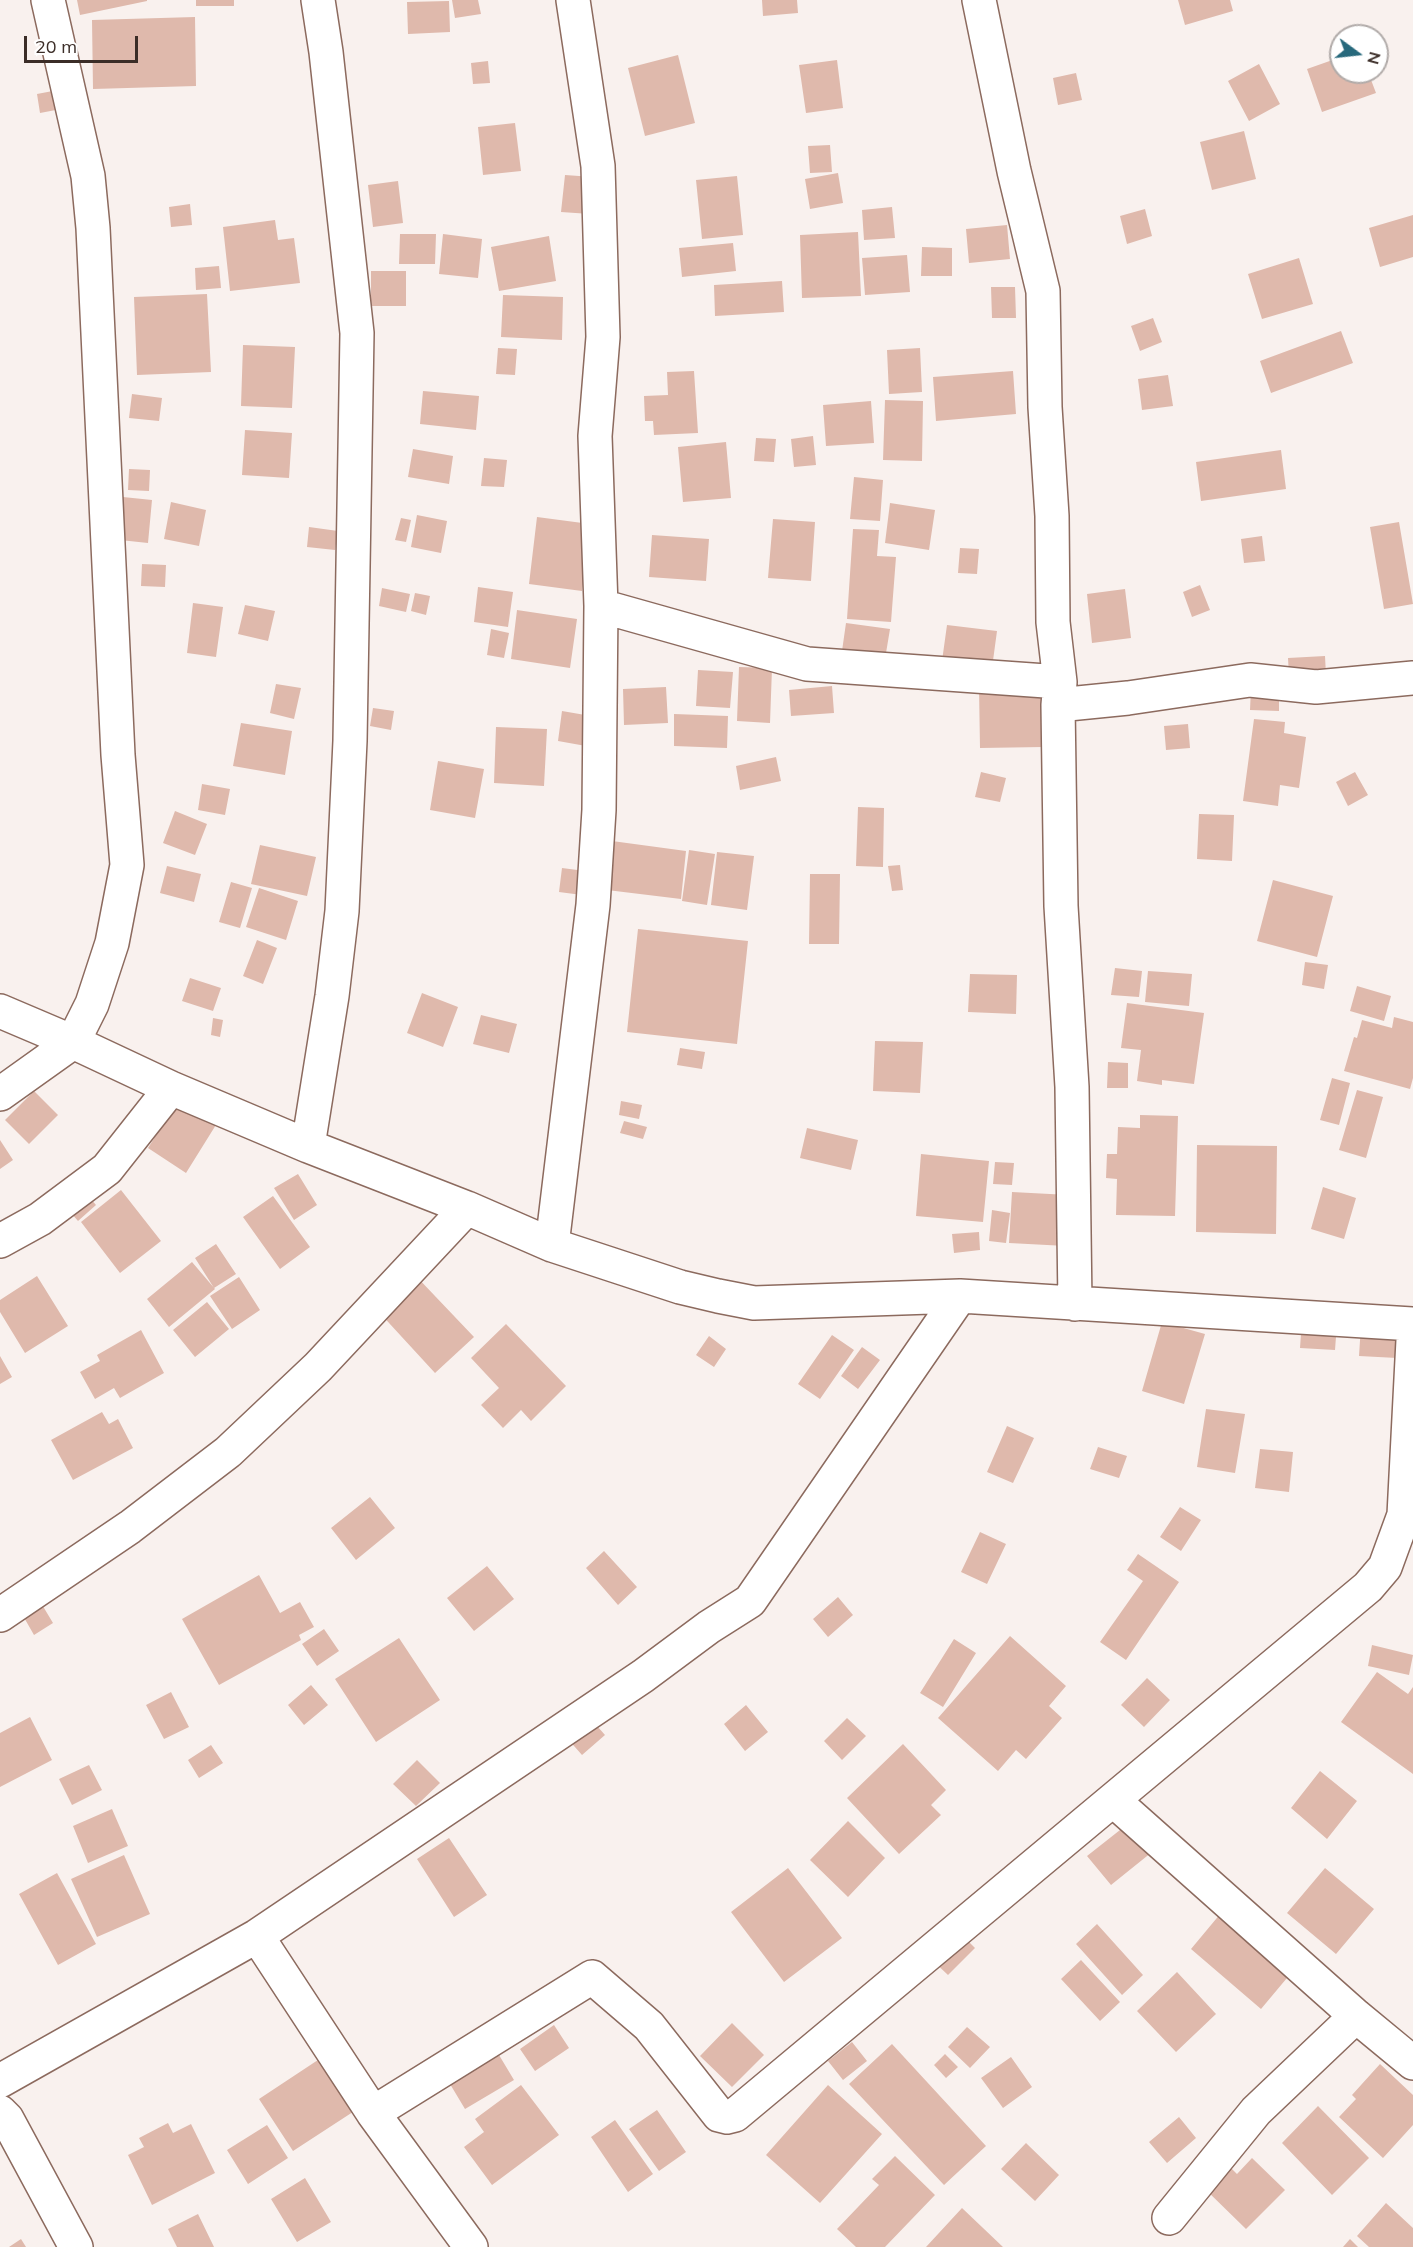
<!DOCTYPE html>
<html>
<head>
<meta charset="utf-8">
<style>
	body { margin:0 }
	#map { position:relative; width:1413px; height:2247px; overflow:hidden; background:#f9f1ee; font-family:Mulish,sans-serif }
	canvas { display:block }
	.north { position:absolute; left:1329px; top:24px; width:60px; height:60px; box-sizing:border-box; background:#fff; border:2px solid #b1aba9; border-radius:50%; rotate:105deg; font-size:16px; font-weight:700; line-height:24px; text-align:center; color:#3b2d27 }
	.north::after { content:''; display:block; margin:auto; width:21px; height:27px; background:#27697c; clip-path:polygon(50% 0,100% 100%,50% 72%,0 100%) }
	.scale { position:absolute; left:24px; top:36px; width:114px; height:27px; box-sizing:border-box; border:3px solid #3b2d27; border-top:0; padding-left:8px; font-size:18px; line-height:21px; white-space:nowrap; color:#3b2d27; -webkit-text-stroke:4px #fff; paint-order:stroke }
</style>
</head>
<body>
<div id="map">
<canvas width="1413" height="2247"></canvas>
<div class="north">N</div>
<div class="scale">20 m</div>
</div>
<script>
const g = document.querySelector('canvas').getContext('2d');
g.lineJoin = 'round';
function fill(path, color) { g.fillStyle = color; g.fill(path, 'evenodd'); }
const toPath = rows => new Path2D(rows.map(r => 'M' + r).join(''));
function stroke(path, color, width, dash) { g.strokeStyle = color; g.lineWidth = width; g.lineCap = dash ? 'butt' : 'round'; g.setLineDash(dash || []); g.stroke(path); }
const building = toPath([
	[77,0,147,0,147,1,80,15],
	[196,0,234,0,234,6,196,6],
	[452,0,478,0,481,14,455,18],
	[762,0,797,0,798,13,763,16],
	[1178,0,1230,0,1233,11,1185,25],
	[449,1,450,32,408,34,407,2],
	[195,17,196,86,93,89,92,20],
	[678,55,695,123,645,136,628,68],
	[1341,57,1341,72,1368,72,1376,93,1322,112,1307,69],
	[837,60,843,108,806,113,799,65],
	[488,61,490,83,473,84,471,63],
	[1259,64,1280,104,1249,121,1228,81],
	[1076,73,1082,100,1058,105,1053,78],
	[58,90,61,109,40,113,37,94],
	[515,123,521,171,483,175,478,127],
	[1244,131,1256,179,1212,190,1200,142],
	[830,145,832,172,810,173,808,146],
	[838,173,843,203,810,209,805,179],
	[565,175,593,177,590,214,561,212],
	[737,176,743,235,702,239,696,180],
	[398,181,403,223,373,227,368,185],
	[190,204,192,225,171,227,169,207],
	[892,207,895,238,864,240,862,210],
	[1145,209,1152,236,1127,244,1120,216],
	[1413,215,1413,257,1380,267,1369,228],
	[275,220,278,240,294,238,300,283,230,291,223,227],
	[1007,225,1010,259,969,263,966,229],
	[858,232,861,296,802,298,800,235],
	[400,234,436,234,435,264,399,264],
	[443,234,482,239,478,278,439,274],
	[549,236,556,281,499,291,491,247],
	[733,243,736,271,682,277,679,248],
	[922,247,952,248,952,276,921,276],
	[907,255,910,292,865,295,862,258],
	[1299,258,1313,304,1262,319,1248,274],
	[219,266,221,288,196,290,195,268],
	[371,271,406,271,406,306,371,306],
	[782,281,784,312,715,316,714,285],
	[991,287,1015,287,1016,318,992,318],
	[207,294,211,372,137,375,134,297],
	[503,295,563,297,562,340,501,337],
	[1153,318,1162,342,1140,351,1131,326],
	[1341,331,1353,363,1271,393,1260,361],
	[243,345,295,347,292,408,241,406],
	[498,348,517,349,515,375,496,374],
	[920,348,922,392,889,394,887,350],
	[694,371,698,433,654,435,653,421,645,421,644,396,668,395,667,372],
	[1013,371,1016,414,936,421,933,377],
	[1168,375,1173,406,1142,410,1138,379],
	[423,391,479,396,476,430,420,424],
	[132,394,162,398,159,421,129,418],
	[885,400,923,401,922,461,883,460],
	[871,401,874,443,826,446,823,405],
	[245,430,292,433,289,478,242,475],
	[813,436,816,465,794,467,791,439],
	[756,438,776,439,774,462,754,461],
	[726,442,731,498,683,502,678,447],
	[413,449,453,456,449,484,408,477],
	[1281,450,1286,489,1201,501,1196,462],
	[484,458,507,460,504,487,481,486],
	[129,469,150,470,149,491,128,490],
	[854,477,883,480,880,521,850,519],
	[123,497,152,500,148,543,120,540],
	[171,502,206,510,199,546,164,539],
	[890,503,935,510,929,550,885,543],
	[417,515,447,521,441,553,411,547],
	[537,517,590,524,582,591,529,584],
	[401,518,411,520,406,542,395,540],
	[773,519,815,522,811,581,768,578],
	[1399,522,1413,604,1384,609,1370,527],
	[309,527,338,531,335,550,307,547],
	[853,529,879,530,877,556,896,557,891,622,847,619],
	[652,535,709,539,706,581,649,577],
	[1262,536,1265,561,1244,563,1241,539],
	[960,548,979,549,977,574,958,573],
	[142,564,166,565,165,587,141,586],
	[1200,585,1210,610,1192,617,1183,592],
	[478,587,513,592,508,627,474,622],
	[382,588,410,594,406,612,379,606],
	[1125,589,1131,638,1092,643,1087,594],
	[415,593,430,596,426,615,411,611],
	[193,603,223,607,216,657,187,653],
	[245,605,275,611,268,641,238,634],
	[517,610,577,619,570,668,511,659],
	[846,623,890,629,884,665,841,658],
	[947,625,997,631,992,668,942,661],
	[491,629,509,633,504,658,487,655],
	[1325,656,1326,675,1289,676,1288,658],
	[739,667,772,668,770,723,737,721],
	[698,670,733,672,730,708,696,706],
	[276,684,301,688,294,719,270,713],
	[832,686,834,713,791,716,789,690],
	[666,687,668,723,624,725,623,689],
	[979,687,1043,687,1043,747,980,748],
	[1251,688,1279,689,1279,711,1250,710],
	[373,708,394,711,391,730,370,726],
	[562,711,591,716,586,746,558,741],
	[674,714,728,716,727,748,674,746],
	[1254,719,1285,722,1284,733,1306,737,1299,788,1280,785,1278,806,1243,801],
	[241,723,292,731,285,775,233,766],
	[1188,724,1190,748,1166,750,1164,726],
	[496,727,547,729,544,786,494,783],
	[776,757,781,781,740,790,736,766],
	[438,761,484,769,475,818,430,810],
	[981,772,1006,778,1000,802,975,797],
	[1355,772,1368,795,1348,806,1336,782],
	[202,784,230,789,225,815,198,810],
	[858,807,884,808,883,867,856,866],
	[175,811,207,824,195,855,163,843],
	[1199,814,1234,815,1232,861,1197,859],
	[612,841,686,851,681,899,607,890],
	[260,845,316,857,307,896,251,884],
	[689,850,715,854,707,905,682,901],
	[717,852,754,856,747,910,711,905],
	[900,865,903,890,892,891,888,866],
	[167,866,201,874,194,902,160,893],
	[562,868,585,871,582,895,559,892],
	[810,874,840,874,839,944,809,944],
	[1273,880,1333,896,1317,957,1257,941],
	[231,882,252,888,240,928,219,922],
	[259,888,298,901,286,940,246,927],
	[638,929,748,941,737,1044,627,1032],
	[257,940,277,948,263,984,243,976],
	[1305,962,1328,965,1324,989,1302,985],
	[1115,968,1142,971,1139,997,1111,995],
	[1148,971,1192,974,1189,1006,1145,1002],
	[970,974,1017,975,1016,1014,968,1012],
	[190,978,221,988,213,1011,182,1001],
	[1357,986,1391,996,1384,1021,1350,1011],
	[422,993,458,1007,443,1047,407,1033],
	[1127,1003,1204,1013,1194,1084,1162,1080,1162,1085,1137,1081,1141,1050,1121,1048],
	[481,1015,517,1024,509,1053,473,1044],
	[1394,1017,1413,1022,1413,1078,1410,1089,1344,1071,1354,1037,1357,1038,1362,1020,1392,1028],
	[213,1018,223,1020,220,1037,211,1035],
	[875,1041,923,1042,920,1093,873,1091],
	[680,1048,705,1052,702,1069,677,1065],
	[1108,1062,1128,1063,1128,1088,1107,1088],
	[1332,1078,1350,1083,1339,1125,1320,1120],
	[1357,1090,1383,1097,1366,1158,1339,1150],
	[34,1091,58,1115,29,1144,5,1120],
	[181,1096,219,1120,186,1173,148,1148],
	[621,1101,642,1105,639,1119,619,1115],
	[1140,1115,1178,1116,1175,1216,1116,1215,1117,1179,1106,1178,1107,1154,1117,1154,1118,1127,1140,1128],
	[624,1121,647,1127,643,1139,620,1133],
	[807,1128,858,1140,851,1170,800,1158],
	[0,1140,13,1160,0,1169],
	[1197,1145,1277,1146,1276,1234,1196,1232],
	[921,1154,989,1161,983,1222,916,1216],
	[995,1162,1014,1163,1012,1185,993,1184],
	[298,1174,317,1205,294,1220,274,1188],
	[1323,1187,1356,1198,1344,1239,1311,1229],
	[83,1190,96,1205,78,1221,65,1206],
	[121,1190,161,1241,120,1273,81,1222],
	[1012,1192,1069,1195,1066,1246,1009,1243],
	[273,1196,310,1247,280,1269,243,1217],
	[992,1210,1010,1213,1006,1243,989,1241],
	[979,1232,980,1250,954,1253,952,1234],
	[216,1244,236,1274,214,1288,195,1258],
	[192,1262,215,1289,169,1327,147,1299],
	[415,1275,474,1337,435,1373,378,1311],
	[37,1276,68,1326,25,1353,0,1312,0,1300],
	[239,1277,260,1310,232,1329,210,1296],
	[207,1302,229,1329,195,1357,173,1330],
	[1302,1320,1337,1323,1335,1350,1300,1348],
	[1162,1322,1205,1334,1184,1404,1142,1391],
	[506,1324,566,1386,531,1421,521,1410,503,1428,481,1405,499,1388,471,1358],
	[1361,1325,1400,1328,1397,1358,1359,1356],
	[141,1330,164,1373,120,1398,114,1388,95,1399,80,1372,100,1361,97,1355],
	[832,1335,854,1350,820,1399,798,1384],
	[709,1336,726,1349,714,1367,696,1355],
	[862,1347,880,1360,858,1389,841,1376],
	[0,1356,12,1377,0,1384],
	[1206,1409,1245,1414,1235,1473,1197,1467],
	[102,1412,109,1424,118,1419,133,1448,73,1480,51,1440],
	[1007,1426,1034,1438,1013,1483,987,1472],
	[1098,1447,1127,1456,1119,1478,1090,1469],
	[1260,1449,1293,1452,1289,1492,1255,1488],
	[370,1497,395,1528,356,1560,331,1528],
	[1180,1507,1201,1520,1181,1551,1160,1537],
	[980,1532,1006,1544,987,1584,961,1572],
	[604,1551,637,1587,618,1605,586,1568],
	[1138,1554,1179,1582,1126,1660,1100,1642,1143,1581,1127,1570],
	[487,1566,514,1599,474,1631,447,1598],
	[259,1575,280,1613,300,1602,314,1627,299,1635,301,1640,219,1685,182,1619],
	[838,1597,853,1615,828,1637,813,1619],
	[41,1603,53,1623,34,1635,22,1614],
	[324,1629,339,1651,317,1666,302,1644],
	[1010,1636,1066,1686,1049,1706,1062,1718,1026,1759,1016,1750,998,1771,938,1718],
	[399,1638,440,1700,376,1742,335,1679],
	[954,1639,976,1653,943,1707,920,1693],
	[1372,1645,1413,1655,1409,1675,1368,1666],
	[1377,1672,1408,1694,1413,1687,1413,1774,1341,1722],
	[1147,1678,1170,1700,1144,1727,1121,1705],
	[311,1685,328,1705,304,1725,288,1705],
	[171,1692,189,1727,164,1739,146,1705],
	[746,1705,768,1732,745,1751,724,1724],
	[30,1717,52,1760,0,1787,0,1733],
	[590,1718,605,1735,582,1755,567,1738],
	[847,1718,866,1736,842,1760,824,1741],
	[903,1744,946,1790,931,1805,941,1815,899,1854,847,1798],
	[211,1745,223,1763,199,1778,188,1760],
	[417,1760,440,1783,416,1806,393,1784],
	[89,1765,102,1790,72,1805,59,1779],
	[1320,1771,1357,1801,1327,1839,1291,1808],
	[112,1809,128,1846,88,1863,73,1826],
	[1134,1819,1157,1848,1111,1885,1087,1856],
	[848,1821,885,1858,848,1897,810,1860],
	[449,1838,487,1895,454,1917,417,1859],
	[124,1855,150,1914,97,1937,71,1879],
	[788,1868,842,1938,784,1982,731,1912],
	[1325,1868,1374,1909,1336,1954,1287,1913],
	[57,1873,96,1944,58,1965,19,1894],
	[1226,1907,1297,1966,1261,2009,1191,1949],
	[1097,1924,1143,1975,1122,1995,1076,1944],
	[958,1931,975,1948,948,1975,931,1959],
	[1081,1960,1120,2002,1100,2021,1061,1979],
	[1177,1972,1216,2014,1176,2052,1137,2011],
	[732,2023,764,2055,732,2087,700,2056],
	[554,2025,569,2048,535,2071,520,2049],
	[967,2027,990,2047,970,2068,948,2047],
	[852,2042,867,2061,843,2080,828,2061],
	[892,2044,986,2146,944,2185,849,2084],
	[496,2050,514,2080,465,2109,447,2079],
	[945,2054,958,2067,946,2078,934,2065],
	[324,2056,359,2108,293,2151,259,2099],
	[1011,2057,1032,2087,1003,2108,981,2078],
	[1380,2064,1413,2095,1413,2125,1383,2158,1339,2117,1356,2099,1352,2095],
	[521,2085,559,2135,492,2185,464,2147,484,2132,475,2119],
	[828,2085,882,2134,820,2203,766,2155],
	[1318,2106,1369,2158,1332,2195,1282,2143],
	[657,2110,686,2152,659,2171,629,2129],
	[1179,2117,1196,2138,1167,2163,1149,2142],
	[615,2120,653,2174,628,2192,591,2137],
	[168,2123,173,2133,191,2124,215,2173,152,2205,128,2155,144,2147,139,2138],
	[267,2125,288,2158,248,2184,227,2150],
	[1026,2143,1059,2175,1035,2201,1001,2169],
	[895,2156,935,2195,885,2247,856,2247,837,2229,879,2185,872,2179],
	[1252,2158,1285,2190,1246,2229,1203,2187,1226,2163,1237,2174],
	[305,2178,331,2222,297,2242,271,2199],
	[1386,2203,1413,2228,1413,2247,1369,2247,1357,2236],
	[962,2208,1003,2247,926,2247],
	[198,2214,214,2247,177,2247,168,2229],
	[21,2239,26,2247,9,2247],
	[1350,2239,1358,2247,1343,2247]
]);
const minor = toPath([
	[979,0,1014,171,1043,291,1045,407,1052,516,1053,622,1060,682,1058,705,1061,906,1072,1087,1075,1304],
	[601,606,807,664,1060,682],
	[1058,705,1128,698,1250,680,1316,687,1413,678],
	[0,1011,73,1042,171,1088,308,1146,467,1208,552,1245,680,1287,718,1296,754,1303,960,1296,1413,1324],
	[0,1094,73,1042,92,1004,112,943,127,865,118,755,93,228,88,176,48,0],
	[308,1146,332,996,342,911,350,741,357,333,326,52,318,0],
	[0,1241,40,1219,107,1169,171,1088],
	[552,1245,593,905,599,810,601,606,595,436,603,337,598,166,573,0],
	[0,1615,130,1527,228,1452,318,1367,467,1208],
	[1113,1800,1356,2016,1413,2063],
	[257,1936,373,2113,471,2247],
	[0,2081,257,1936,643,1676,709,1627,750,1601,960,1296],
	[0,2112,7,2119,76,2247],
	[373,2113,592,1977,649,2026,719,2115,727,2117,735,2115,1368,1587,1385,1567,1404,1515,1413,1340],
	[1169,2218,1256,2111,1356,2016]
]);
fill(building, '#dfb9ac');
stroke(minor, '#8c6a5e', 36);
stroke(minor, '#fff', 33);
</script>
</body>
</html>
